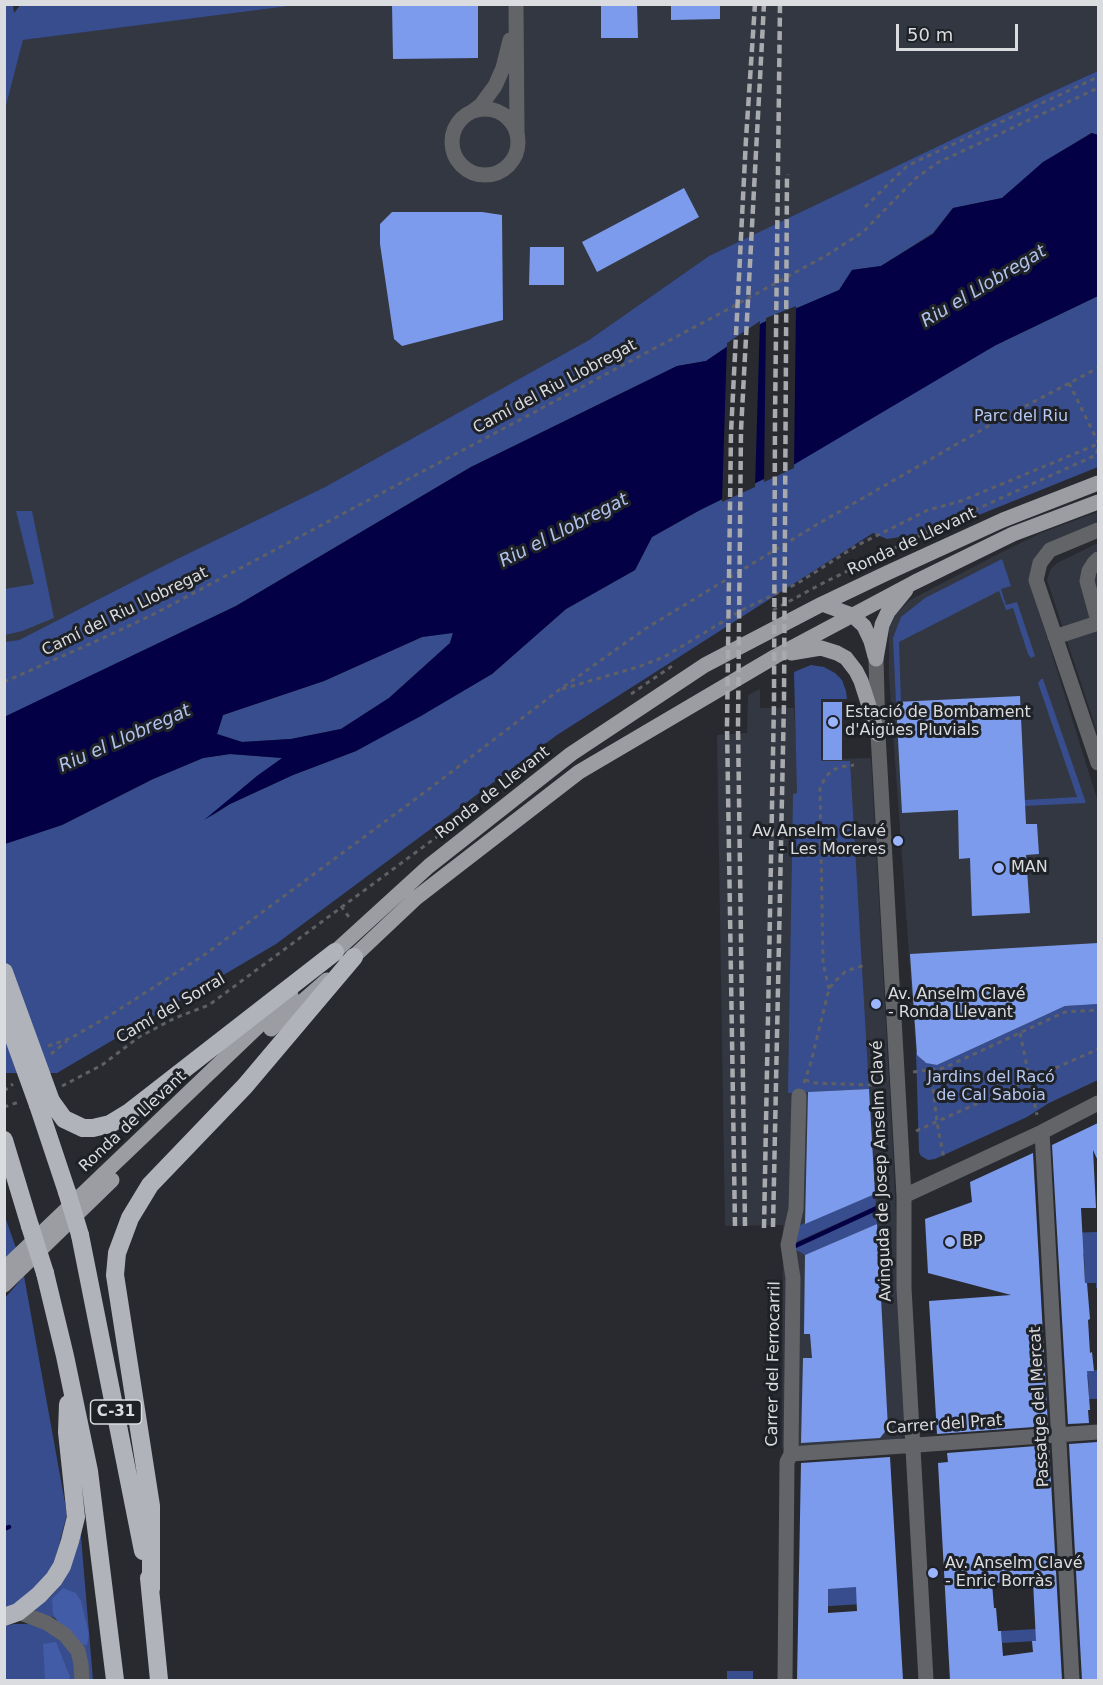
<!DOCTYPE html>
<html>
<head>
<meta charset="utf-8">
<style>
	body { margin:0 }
	#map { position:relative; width:1103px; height:1685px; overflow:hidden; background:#282a30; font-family:"DejaVu Sans",sans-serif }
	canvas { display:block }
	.frame { position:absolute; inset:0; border:6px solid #dadcdf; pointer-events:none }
	.scale { position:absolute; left:896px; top:24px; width:122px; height:27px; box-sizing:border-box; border:3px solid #dadcdf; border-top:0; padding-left:8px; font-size:18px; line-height:21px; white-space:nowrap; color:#dadcdf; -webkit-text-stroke:4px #1e2126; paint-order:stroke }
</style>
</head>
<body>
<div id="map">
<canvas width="1103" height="1685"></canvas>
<div class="frame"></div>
<div class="scale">50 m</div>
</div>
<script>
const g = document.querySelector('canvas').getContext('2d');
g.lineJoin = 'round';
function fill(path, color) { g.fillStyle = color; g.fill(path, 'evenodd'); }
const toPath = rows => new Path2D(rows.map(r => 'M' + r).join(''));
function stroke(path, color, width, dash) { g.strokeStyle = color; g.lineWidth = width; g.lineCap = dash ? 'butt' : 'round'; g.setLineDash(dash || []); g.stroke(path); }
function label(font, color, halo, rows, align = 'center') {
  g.font = font + ' "DejaVu Sans",sans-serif'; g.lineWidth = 6; g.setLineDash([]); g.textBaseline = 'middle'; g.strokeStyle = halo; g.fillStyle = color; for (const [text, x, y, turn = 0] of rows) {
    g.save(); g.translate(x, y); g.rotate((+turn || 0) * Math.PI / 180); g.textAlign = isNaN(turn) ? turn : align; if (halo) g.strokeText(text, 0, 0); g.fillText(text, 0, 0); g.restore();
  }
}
const built = toPath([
	[296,4,1098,5,1098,71,1045,95,709,256,589,340,325,487,179,558,19,640,5,642,4,109,23,40],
	[1098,512,1098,524,1034,560,1029,580,1098,802,1098,1004,1065,1006,941,1063,929,1064,918,1057,916,1052,889,676,889,629,896,614,910,600,1006,550,1041,533],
	[1098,543,1098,735,1047,580,1050,570,1057,563],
	[760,689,760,708,794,708,797,760,871,758,893,1150,906,1430,904,1436,897,1440,782,1448,783,1225,725,1226,717,735,747,733,748,695]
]);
const green = toPath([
	[21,4,296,4,296,5,23,40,5,109,5,5,13,5,14,13],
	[1098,71,1098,135,1091,133,1044,162,1002,198,953,208,933,233,881,266,852,270,840,290,762,323,706,361,677,366,471,467,236,606,5,717,4,642,19,640,179,558,325,487,589,340,709,256,1045,95],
	[1098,296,1098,467,939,531,887,539,873,533,557,735,276,944,57,1073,5,1073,4,844,62,825,153,779,203,758,230,754,283,758,257,776,210,817,230,804,293,775,356,751,492,674,566,609,635,570,652,537,996,345],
	[16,511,32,511,54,618,22,631,5,635,5,589,34,584],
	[1002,559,1011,586,1001,589,1006,605,1017,602,1035,656,1031,658,1028,654,1013,608,1006,610,999,591,899,642,901,702,896,702,893,638,901,617,925,598],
	[453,632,450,643,389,698,341,729,291,739,242,742,217,734,223,715,324,681,422,637],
	[811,665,824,667,835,673,842,680,846,691,847,699,821,699,821,761,850,761,869,1089,788,1093,793,794,797,793,794,672],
	[1041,679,1043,679,1086,803,1025,806,1025,800,1077,797,1038,683],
	[1098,1004,1098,1080,1049,1103,1027,1117,935,1159,928,1160,921,1156,919,1152,916,1052,924,1062,937,1065,1065,1006],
	[875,1194,876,1206,794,1243,796,1248,876,1211,877,1224,805,1255,793,1248,798,1226],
	[4,1214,16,1248,4,1259],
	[1098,1232,1098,1288,1096,1288,1096,1283,1085,1283,1084,1253,1065,1253,1062,1233],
	[24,1276,67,1514,54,1564,42,1583,9,1610,5,1610,5,1298],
	[1090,1363,1090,1371,1098,1370,1098,1399,1089,1399,1088,1375,1080,1376],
	[79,1513,93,1680,89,1680,68,1627,53,1617,36,1613,35,1608,50,1597,62,1583,69,1569],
	[799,1584,858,1587,862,1604,799,1608],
	[14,1624,29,1624,46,1627,74,1654,77,1680,5,1680,5,1626],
	[1036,1629,1036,1641,1002,1643,1001,1631],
	[727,1671,753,1671,753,1680,727,1680]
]);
const forest = toPath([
	[63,1588,76,1593,81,1601,89,1634,87,1645,78,1645,68,1638,53,1614,52,1599],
	[56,1642,70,1677,69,1680,45,1680,43,1644]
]);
const water = toPath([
	[1092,133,1098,135,1098,296,996,345,795,464,698,511,652,537,635,570,566,609,492,674,421,716,356,751,293,775,230,804,204,820,257,776,282,758,230,754,203,758,153,779,62,825,5,844,4,717,236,606,471,467,677,366,706,361,762,323,839,290,852,270,881,266,933,234,953,208,1002,198,1043,162],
	[453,633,450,643,389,698,341,729,291,739,242,742,217,734,223,715,324,681,422,637],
	[876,1206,876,1211,796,1248,794,1244]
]);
const pier = toPath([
	[796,306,794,468,764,482,766,318],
	[760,321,755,487,722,502,727,343]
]);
const stream = toPath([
	[4,1529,9,1527]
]);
const building = toPath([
	[392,4,478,4,478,58,393,59],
	[601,4,637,4,638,38,601,38],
	[671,4,720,4,720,19,671,20],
	[684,188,699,217,597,272,582,242],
	[392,212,482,212,502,215,503,320,402,346,394,339,380,244,380,224],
	[530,247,564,247,564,285,529,285],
	[1020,696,1026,824,1037,824,1039,854,1026,855,1030,913,972,916,970,858,959,859,958,810,902,813,896,702],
	[823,702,842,702,842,760,823,760],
	[1098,943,1098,1004,1065,1006,937,1065,926,1063,917,1055,910,954],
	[869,1089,875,1194,805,1224,808,1092],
	[1098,1123,1098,1161,1093,1150,1096,1208,1081,1208,1085,1283,1087,1283,1090,1319,1088,1320,1090,1353,1092,1352,1094,1371,1087,1371,1090,1410,1088,1410,1089,1423,1068,1424,1052,1145],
	[1033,1153,1048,1426,937,1434,929,1301,1011,1295,928,1273,925,1219,972,1202,970,1182],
	[877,1224,888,1428,880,1438,801,1443,803,1358,812,1358,810,1334,804,1334,805,1255],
	[1098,1442,1098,1680,1082,1680,1069,1444],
	[1049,1445,1062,1680,950,1680,938,1463,948,1462,947,1453],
	[1033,1581,1036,1641,1032,1641,1033,1652,1003,1656,1001,1631,998,1631,996,1608,994,1608,992,1583],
	[890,1457,903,1680,797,1680,801,1463],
	[856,1587,857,1611,828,1613,828,1589]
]);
const path = toPath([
	[865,207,906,167,917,161,1098,77],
	[1069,383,1098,442],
	[773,610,825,582,946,523,1096,455,1098,447],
	[4,682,103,638,154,614,721,313,827,255,863,232,916,178,937,163,1098,88],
	[562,689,638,667,664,657,742,610,798,583,856,546,928,510,961,501,1098,444],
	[631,694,675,664],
	[341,906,351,920],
	[829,989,823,963,820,788,825,778,831,771,840,767,854,765],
	[1020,1033,1037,1115],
	[48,1046,71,1038,109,1016,207,953,429,789,559,690,645,629,816,525,997,421,1098,368],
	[51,1054,67,1041],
	[931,1071,937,1123,944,1159],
	[913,1072,944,1068,1065,1012,1098,1010],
	[805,1080,815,1083,872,1085],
	[804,1083,811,1062,829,989,835,981,846,971,865,965],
	[62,1086,102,1065,139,1037,175,1018,209,1005,461,819],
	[4,1091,13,1084],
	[4,1107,19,1102],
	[916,1131,1098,1049]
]);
const minor = toPath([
	[516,4,517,132],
	'452 142a33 33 0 1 1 66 0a33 33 0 1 1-66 0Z',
	[473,111,481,105,495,86,503,68,510,40],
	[1098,530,1050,550,1040,563,1036,580,1098,763],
	[1098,559,1094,563,1089,571,1087,581,1098,621],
	[1055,637,1098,623],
	[876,659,878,734,904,1196,904,1288,926,1680],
	[1042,1132,1072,1680],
	[904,1196,1042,1132,1098,1103],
	[791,1454,1098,1432],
	[18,1612,47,1623,65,1635,78,1651,81,1664,82,1680],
	[785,1680,787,1462,791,1454,793,1278,788,1245,796,1209,799,1096]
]);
const major = toPath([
	[822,604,852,615,864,626,871,641,875,656],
	[791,653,821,648,837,653,846,658,856,671,861,681,878,734],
	[876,659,882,625,888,612,906,590],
	[327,959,429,866,571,754,705,665,822,604,887,573,1003,520,1098,483],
	[346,964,416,898,579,772,776,656,915,582,1013,534,1098,502],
	[271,1029,327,980],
	[4,1269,291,995],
	[4,1285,112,1180]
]);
const highway = toPath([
	[51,1101,64,1119,83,1128,93,1128,110,1124,128,1113,335,952],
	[38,1105,67,1192],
	[4,1140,30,1226],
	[80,1235,143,1551],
	[45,1273,65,1356,89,1471,115,1680],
	[149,1578,159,1680],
	[151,1589,151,1506,115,1275,117,1253,130,1218,150,1185,245,1086,354,957],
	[4,1617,18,1612,39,1595,54,1579,62,1566,70,1541,76,1517,67,1432,68,1404]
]);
const rail = toPath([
	[735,1226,727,726,731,433,746,139,755,4],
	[745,1226,738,726,741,430,764,4],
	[773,1227,784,701,787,174],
	[764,1228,774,702,775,418,780,4]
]);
const highwayBridge = toPath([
	[4,972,51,1101],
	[4,1011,38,1105],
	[67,1192,80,1235],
	[30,1226,45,1273]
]);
const markers = [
	[833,722,6,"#9ab5fd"],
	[898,841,6,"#9ab5fd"],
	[999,868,6,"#9ab5fd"],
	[876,1004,6,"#9ab5fd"],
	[950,1242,6,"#9ab5fd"],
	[933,1573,6,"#9ab5fd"]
];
const shields = [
	[116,1412,51]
];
const shieldNames = [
	["C-31",116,1412]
];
const streetNames = [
	["Camí del Riu Llobregat",555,387,-28],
	["Ronda de Llevant",912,542,-25],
	["Camí del Riu Llobregat",125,612,-26],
	["Ronda de Llevant",493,793,-38],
	["Camí del Sorral",171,1009,-30],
	["Ronda de Llevant",133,1122,-43],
	["Avinguda de Josep Anselm Clavé",882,1171,-92],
	["Carrer del Ferrocarril",774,1364,-89],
	["Passatge del Mercat",1040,1407,-93],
	["Carrer del Prat",944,1425,-4]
];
const parkNames = [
	["Parc del Riu",1021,417],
	["Jardins del Racó",991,1078],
	["de Cal Saboia",991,1096]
];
const poiNames = [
	["Estació de Bombament",845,713],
	["d'Aigües Pluvials",845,731],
	["Av Anselm Clavé",886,832,"right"],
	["- Les Moreres",886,850,"right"],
	["MAN",1011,868],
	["Av. Anselm Clavé",888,995],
	["- Ronda Llevant",888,1013],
	["BP",962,1242],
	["Av. Anselm Clavé",945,1564],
	["- Enric Borràs",945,1582]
];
const waterNames = [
	["Riu el Llobregat",984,287,-31],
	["Riu el Llobregat",564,531,-27],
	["Riu el Llobregat",125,739,-24]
];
fill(built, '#323741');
fill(green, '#384d8d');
fill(forest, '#435ca8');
fill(water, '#040046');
fill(pier, '#282a30');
stroke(stream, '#040046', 4.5);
fill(building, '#7d9bed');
stroke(path, '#5e6065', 3, [4.5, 4.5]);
stroke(minor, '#636467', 15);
stroke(major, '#9b9da3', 15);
stroke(highway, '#b1b3ba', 18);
stroke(rail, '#a8aaad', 4.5, [9, 4.5]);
stroke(highwayBridge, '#b1b3ba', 18);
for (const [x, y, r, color] of markers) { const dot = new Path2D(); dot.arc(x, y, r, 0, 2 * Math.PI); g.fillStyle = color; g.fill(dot); stroke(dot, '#1e2126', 2); }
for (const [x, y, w] of shields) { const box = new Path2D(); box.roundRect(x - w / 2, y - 12, w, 24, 4.5); g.fillStyle = '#1e2126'; g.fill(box); stroke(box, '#dadcdf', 1.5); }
label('bold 15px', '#dadcdf', null, shieldNames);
label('16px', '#dadcdf', '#1e2126', streetNames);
label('16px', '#b6c7f1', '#1e2126', parkNames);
label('16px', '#dadcdf', '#1e2126', poiNames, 'left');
label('italic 18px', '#b1c2ec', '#1e2126', waterNames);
</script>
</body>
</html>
